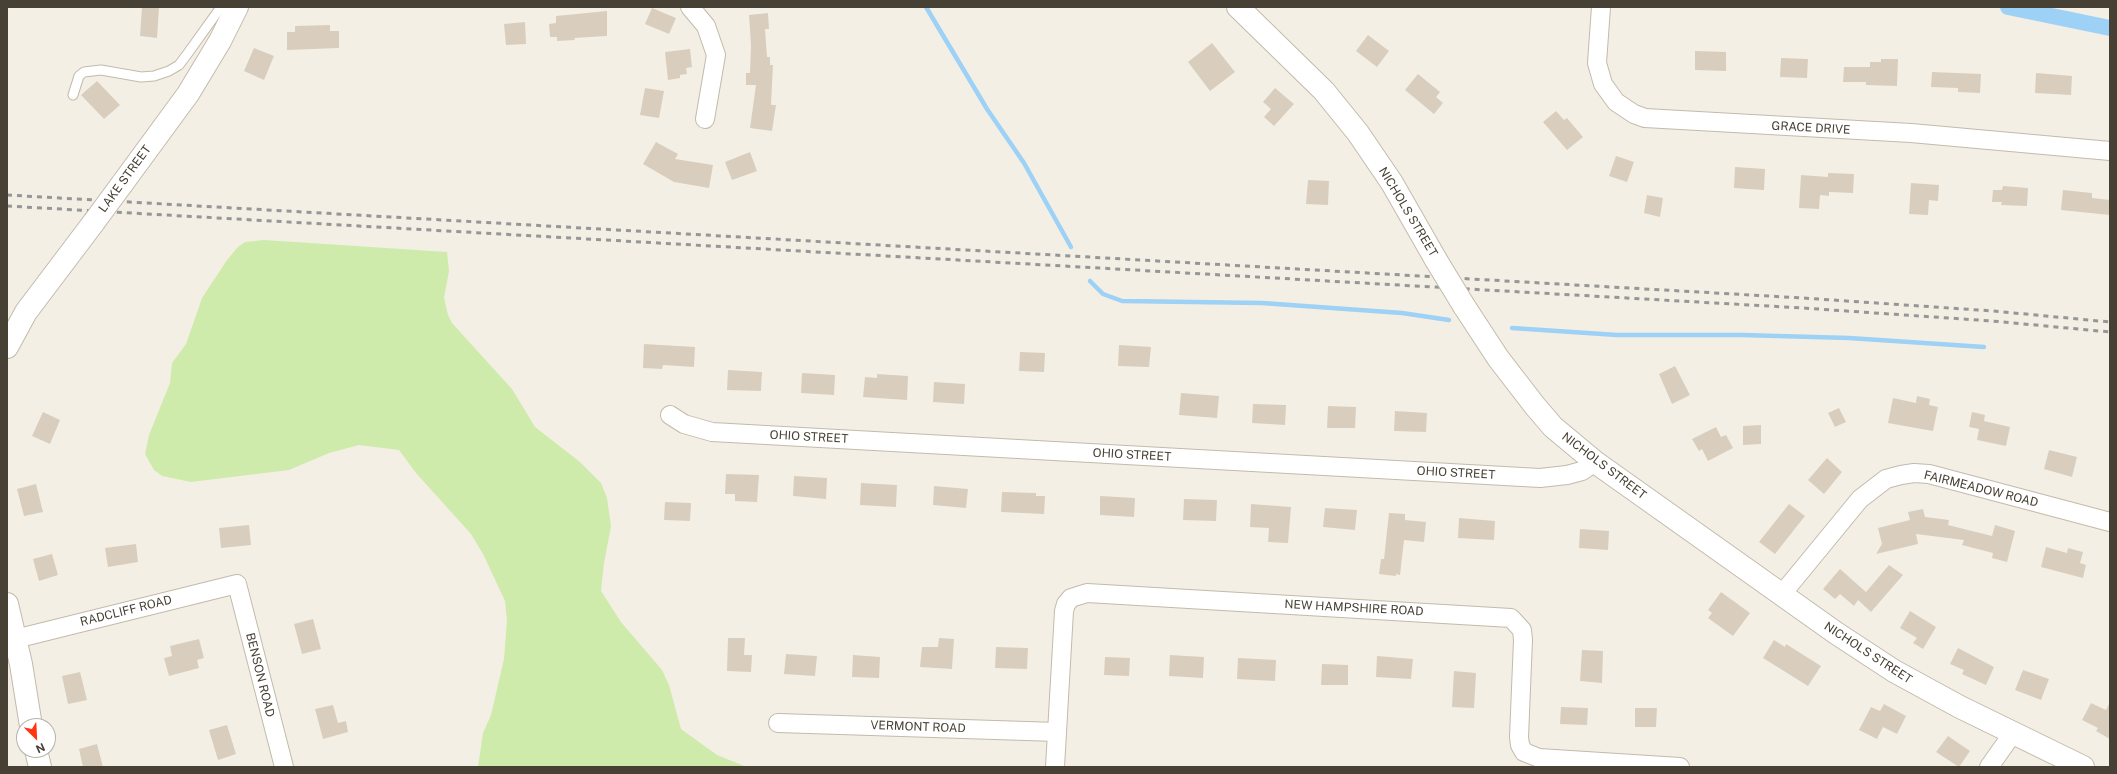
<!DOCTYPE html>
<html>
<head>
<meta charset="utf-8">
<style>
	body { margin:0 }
	#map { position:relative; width:2117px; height:774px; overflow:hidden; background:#f4efe5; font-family:"Public Sans",sans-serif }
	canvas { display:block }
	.frame { position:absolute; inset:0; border:8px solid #474034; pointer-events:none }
	.north { position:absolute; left:16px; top:718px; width:40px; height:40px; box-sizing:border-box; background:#fff; border:1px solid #b5b3ae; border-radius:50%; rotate:156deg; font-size:11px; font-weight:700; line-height:16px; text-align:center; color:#474034 }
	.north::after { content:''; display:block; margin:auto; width:14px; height:18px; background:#ff3511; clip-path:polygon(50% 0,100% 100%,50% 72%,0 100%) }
</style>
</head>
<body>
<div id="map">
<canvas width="2117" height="774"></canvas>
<div class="frame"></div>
<div class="north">N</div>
</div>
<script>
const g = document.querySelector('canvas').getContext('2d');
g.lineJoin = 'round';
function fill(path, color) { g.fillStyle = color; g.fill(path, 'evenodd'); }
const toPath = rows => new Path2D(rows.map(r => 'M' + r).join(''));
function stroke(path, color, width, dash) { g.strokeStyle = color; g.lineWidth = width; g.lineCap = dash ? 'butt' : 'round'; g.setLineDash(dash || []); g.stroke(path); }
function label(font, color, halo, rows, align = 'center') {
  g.font = font + ' "Public Sans",sans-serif'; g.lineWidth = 3; g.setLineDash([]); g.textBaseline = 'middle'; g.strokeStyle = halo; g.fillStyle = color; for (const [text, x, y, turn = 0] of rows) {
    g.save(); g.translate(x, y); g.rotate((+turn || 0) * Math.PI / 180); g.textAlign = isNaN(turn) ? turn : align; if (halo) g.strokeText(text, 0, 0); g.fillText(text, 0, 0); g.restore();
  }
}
const green = toPath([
	[264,240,447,252,449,271,444,298,448,315,452,323,512,389,535,427,580,462,601,483,607,498,611,526,604,563,601,591,621,622,662,670,669,685,681,729,717,755,747,767,478,767,483,733,491,715,504,659,507,620,505,601,483,554,471,534,416,473,399,450,359,445,329,453,289,470,191,482,162,476,154,470,145,454,149,435,170,383,172,363,186,344,202,298,227,260,238,247,245,242]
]);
const stream = toPath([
	[926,7,987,109,1024,163,1071,247],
	[1090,281,1103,294,1122,301,1262,303,1402,313,1449,320],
	[1512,328,1617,335,1742,335,1849,338,1984,347]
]);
const canal = toPath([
	[2008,7,2110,28]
]);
const building = toPath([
	[142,7,159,7,157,38,140,36],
	[652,8,676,18,669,34,645,24],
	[607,11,607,36,574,38,575,40,557,41,557,37,550,37,549,24,556,23,556,16],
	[768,13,769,29,765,29,767,57,770,57,770,65,773,65,771,105,776,105,772,131,750,128,756,85,746,85,746,73,750,73,751,45,749,15],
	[525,22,526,44,506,45,504,24],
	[330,25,330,31,339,31,339,48,287,50,287,32,295,32,295,26],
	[1368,35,1389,51,1377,67,1356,51],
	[1212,43,1235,72,1210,91,1188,62],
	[254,48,274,56,264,80,244,71],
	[690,49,692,67,686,68,687,74,680,75,680,78,668,80,665,52],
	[1695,51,1726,52,1726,71,1695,70],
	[1781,58,1808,59,1807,78,1780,77],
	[1881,59,1898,59,1897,86,1866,85,1866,82,1843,82,1844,67,1870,67,1870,62,1881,62],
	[1932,72,1981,74,1980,93,1958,92,1958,88,1931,87],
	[2036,73,2072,76,2071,95,2035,93],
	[1418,74,1440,92,1436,97,1443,103,1434,114,1405,90],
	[97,81,120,105,104,119,81,95],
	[645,88,664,91,659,118,640,115],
	[1275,88,1294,104,1274,126,1264,117,1271,109,1263,102],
	[1556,111,1564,120,1567,118,1583,137,1567,150,1543,122],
	[656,142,678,154,675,159,713,165,709,188,674,182,643,164],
	[750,152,757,171,732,180,725,162],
	[1616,156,1634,162,1627,182,1609,176],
	[1735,167,1765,169,1764,190,1734,188],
	[1828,173,1854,174,1853,193,1829,192,1829,196,1820,195,1819,209,1799,208,1801,175,1828,177],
	[1308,180,1329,181,1328,205,1306,204],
	[1911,183,1939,185,1938,201,1929,200,1928,215,1909,214],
	[2003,186,2028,188,2027,206,2001,205,2002,202,1992,202,1993,190,2002,190],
	[2063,190,2092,193,2092,198,2110,200,2110,215,2061,210],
	[1647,195,1663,198,1660,217,1644,213],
	[644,344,695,347,694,367,663,365,662,369,643,368],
	[1119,345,1151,347,1149,367,1118,366],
	[1020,352,1045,353,1044,372,1019,371],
	[1675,366,1690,395,1672,404,1659,374],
	[728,370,762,372,761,391,727,390],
	[802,373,835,375,834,395,801,393],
	[877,374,908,376,907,400,863,397,865,377,877,378],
	[934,382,965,384,964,404,933,402],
	[1181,393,1219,396,1217,418,1179,415],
	[1917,396,1930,399,1929,405,1938,407,1933,431,1888,423,1893,398,1916,403],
	[1253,404,1286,405,1285,425,1252,423],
	[1328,406,1356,407,1355,428,1327,428],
	[1839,408,1846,422,1835,427,1828,413],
	[1395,411,1427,413,1426,432,1394,431],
	[43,412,60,420,50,444,32,436],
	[1972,412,1985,415,1984,421,2010,427,2006,446,1977,440,1979,429,1969,427],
	[1761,425,1761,444,1743,445,1743,426],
	[1716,427,1721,437,1726,435,1733,448,1708,461,1702,449,1699,451,1692,439],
	[2049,450,2077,457,2072,477,2044,469],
	[1827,458,1842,472,1824,494,1808,480],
	[726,474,759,475,757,502,735,501,735,494,725,494],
	[794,476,827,478,826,499,793,496],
	[861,483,897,485,896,507,860,505],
	[36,484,43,512,24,516,17,489],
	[934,486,968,489,966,508,933,505],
	[1002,492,1036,493,1036,496,1045,496,1044,514,1001,512],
	[1100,496,1135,498,1134,517,1100,515],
	[1184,499,1217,500,1216,521,1183,520],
	[665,502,691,503,690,521,664,520],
	[1251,504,1291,507,1288,543,1268,542,1269,528,1250,527],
	[1789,504,1805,516,1775,554,1759,542],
	[1325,508,1357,510,1355,530,1323,527],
	[1923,509,1925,517,1949,520,1948,525,1992,536,1995,525,2015,531,2007,562,1992,558,1993,553,1962,545,1964,540,1916,534,1918,544,1876,554,1882,544,1878,528,1910,520,1908,512],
	[1389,513,1405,514,1405,520,1426,522,1424,542,1404,540,1400,575,1396,574,1396,576,1379,574,1381,559,1384,559],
	[1459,518,1495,521,1494,540,1458,538],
	[249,525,251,545,221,548,219,528],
	[1580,529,1609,531,1608,550,1579,548],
	[136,544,138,562,108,567,105,548],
	[2046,547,2067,553,2068,548,2083,552,2080,563,2086,565,2083,578,2041,567],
	[52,554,58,575,39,581,33,559],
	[1889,565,1903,575,1871,612,1858,600,1854,606,1840,594,1835,599,1823,589,1840,569,1866,592],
	[1721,592,1750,613,1733,636,1708,618,1712,613,1708,610],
	[1910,611,1936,627,1923,649,1913,643,1917,638,1900,628],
	[313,619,321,649,302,654,294,624],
	[728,638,745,638,744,655,752,655,751,672,727,671],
	[939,638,954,639,952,669,920,667,922,647,938,647],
	[199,639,204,658,197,660,199,668,169,676,164,658,172,656,170,646],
	[1774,640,1785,647,1786,644,1821,666,1808,686,1763,658],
	[996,647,1028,648,1027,669,995,668],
	[1958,648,1994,667,1986,685,1962,674,1964,670,1950,664],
	[1582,650,1603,651,1602,683,1580,681],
	[786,654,817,656,815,676,784,674],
	[853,655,880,657,879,678,852,677],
	[1170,655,1204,657,1203,678,1169,676],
	[1377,656,1413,659,1411,679,1376,677],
	[1105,657,1130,658,1129,676,1104,675],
	[1238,658,1276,660,1275,681,1237,679],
	[1322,664,1348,665,1348,685,1321,685],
	[2023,670,2049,679,2041,700,2015,690],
	[1454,671,1476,673,1474,708,1452,707],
	[80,672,87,700,68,704,62,676],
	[2110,702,2110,739,2096,731,2098,728,2082,720,2091,703,2106,710],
	[1884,704,1906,716,1897,734,1883,727,1877,739,1859,730,1871,707,1880,711],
	[333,705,338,723,346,721,348,732,323,739,315,709],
	[1561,707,1588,708,1587,725,1560,724],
	[1635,708,1657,708,1656,727,1635,727],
	[227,725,236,754,218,760,209,730],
	[1948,736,1970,751,1959,767,1936,752],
	[97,744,103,767,83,767,79,749]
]);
const service = toPath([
	[73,95,79,76,84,72,101,70,141,77,154,76,169,71,179,65,188,53,221,7]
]);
const minor = toPath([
	[690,7,706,26,716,55,705,119],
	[1601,7,1597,63,1603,84,1616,102,1634,114,1645,118,1911,133,2110,151],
	[670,415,684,424,712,432,1540,478,1567,475,1582,471,1595,462],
	[1782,594,1860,499,1886,479,1901,475,1914,473,1929,474,2110,522],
	[15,639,237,584,284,767],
	[778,723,1057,732],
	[1055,767,1064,611,1066,604,1071,598,1087,593,1511,618,1522,630,1523,640,1519,737,1520,745,1524,752,1539,758,1680,767],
	[1989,767,2013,733]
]);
const tertiary = toPath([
	[1238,7,1324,91,1358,133,1392,183,1436,260],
	[122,184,188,94,220,41,237,7],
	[1464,306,1498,358,1535,406,1553,427,1595,462,1836,633,1894,671,1960,707,2083,767],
	[7,347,26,312,94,222],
	[7,604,21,664,31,726],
	[36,750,40,767]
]);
const rail = toPath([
	[7,195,1803,298,1993,311,2110,322],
	[7,206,1803,308,1992,321,2110,332]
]);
const tertiaryBridge = toPath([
	[94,222,122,184],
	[1436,260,1464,306]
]);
const streetNames = [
	["GRACE DRIVE",1811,128,3],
	["LAKE STREET",125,179,-54],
	["NICHOLS STREET",1408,212,59],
	["OHIO STREET",809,437,3],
	["OHIO STREET",1132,455,3],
	["NICHOLS STREET",1604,466,37],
	["OHIO STREET",1456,473,3],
	["FAIRMEADOW ROAD",1981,489,14],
	["NEW HAMPSHIRE ROAD",1354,608,3],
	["RADCLIFF ROAD",126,611,-14],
	["NICHOLS STREET",1868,653,33],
	["BENSON ROAD",260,675,76],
	["VERMONT ROAD",918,727,2]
];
fill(green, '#ceebab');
stroke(stream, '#9dd1f5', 4.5);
stroke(canal, '#9dd1f5', 16);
fill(building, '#d9cebd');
stroke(service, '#c3baaa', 11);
stroke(minor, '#c3baaa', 20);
stroke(tertiary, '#c3baaa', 24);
stroke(service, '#fff', 9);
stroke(minor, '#fff', 18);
stroke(tertiary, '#fff', 22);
stroke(rail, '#969696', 3, [5, 5]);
stroke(tertiaryBridge, '#c3baaa', 24, []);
stroke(tertiaryBridge, '#fff', 22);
label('12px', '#474034', '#fff', streetNames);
</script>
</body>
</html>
